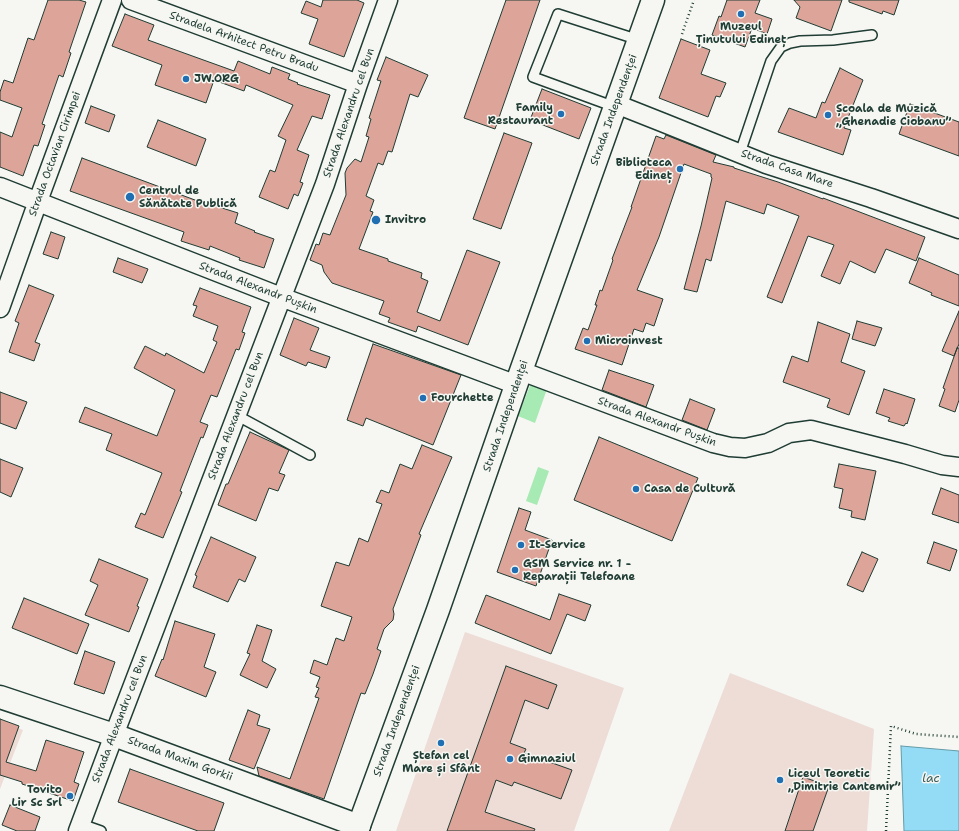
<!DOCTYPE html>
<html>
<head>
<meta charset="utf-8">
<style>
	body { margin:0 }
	canvas { display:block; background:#f6f6f2 }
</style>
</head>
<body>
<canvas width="959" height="831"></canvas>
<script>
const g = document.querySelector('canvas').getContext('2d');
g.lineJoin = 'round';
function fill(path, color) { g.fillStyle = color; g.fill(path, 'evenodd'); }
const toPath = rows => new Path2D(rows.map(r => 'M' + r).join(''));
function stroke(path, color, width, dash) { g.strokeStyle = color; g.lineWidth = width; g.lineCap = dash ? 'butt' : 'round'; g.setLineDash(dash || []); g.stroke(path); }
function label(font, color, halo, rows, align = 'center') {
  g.font = font + ' "Shantell Sans",sans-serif'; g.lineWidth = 3; g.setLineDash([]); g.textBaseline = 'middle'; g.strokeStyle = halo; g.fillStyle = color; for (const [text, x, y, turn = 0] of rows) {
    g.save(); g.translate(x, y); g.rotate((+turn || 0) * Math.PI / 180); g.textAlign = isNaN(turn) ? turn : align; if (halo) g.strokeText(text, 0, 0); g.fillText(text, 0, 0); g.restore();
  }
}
const built = toPath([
	[465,632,624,688,574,831,396,831],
	[730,673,874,729,867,831,669,831],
	[0,721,23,730,0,789]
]);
const green = toPath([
	[531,383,547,389,535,423,518,416],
	[538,467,549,471,537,505,526,501]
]);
const water = toPath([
	[901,746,959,751,959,831,904,831,901,746]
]);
const building = toPath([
	[48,0,79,0,86,2,69,52,71,53,63,77,59,75,42,124,45,125,38,146,34,145,23,176,0,167,0,132,12,137,22,108,0,100,0,92,4,80,13,83,28,38,34,40,48,0],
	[323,0,357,0,364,3,344,57,309,44,318,19,301,13,306,1,321,7,323,0],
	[506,0,540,0,495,129,464,118,506,0],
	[727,0,760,0,755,13,772,19,767,34,752,28,745,47,712,35,719,16,721,17,727,0],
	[794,0,842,0,831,31,796,18,800,7,794,0],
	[849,0,899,0,894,15,883,11,882,14,849,2,849,0],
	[125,14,154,25,148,40,234,71,238,61,270,74,272,67,290,74,288,79,298,83,297,84,330,95,322,119,312,116,297,150,309,155,300,182,303,183,298,196,294,194,288,209,259,197,270,170,275,172,286,140,278,136,293,105,246,85,244,91,214,80,206,103,155,85,162,65,112,46,125,14],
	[681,39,710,50,701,74,726,83,720,97,716,96,708,117,659,98,681,39],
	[386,57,428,75,418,97,410,94,392,152,388,151,383,165,378,163,366,196,374,200,370,211,373,212,359,249,388,259,388,261,422,273,421,278,428,281,417,312,440,321,467,250,500,262,468,345,418,326,416,332,388,322,390,318,379,314,384,301,332,283,324,272,322,265,310,260,316,244,319,245,323,233,330,235,346,195,345,173,347,168,355,159,361,162,369,137,366,136,371,119,369,118,381,81,377,80,386,57],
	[840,68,863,80,844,128,851,130,843,155,778,132,789,108,816,118,822,102,825,103,840,68],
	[542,89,591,108,579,139,530,120,542,89],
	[910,104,959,122,959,156,899,134,910,104],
	[91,106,115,115,109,132,85,123,91,106],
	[158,120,206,139,196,166,147,147,158,120],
	[504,133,532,143,501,229,473,219,504,133],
	[666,135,716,155,713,162,734,167,734,168,778,182,823,199,823,198,925,237,916,261,886,249,875,273,850,261,840,284,821,276,834,245,808,236,782,303,767,297,799,216,767,204,764,214,726,201,711,261,706,259,697,292,684,289,701,226,712,178,711,177,711,174,684,164,659,237,637,290,663,299,654,326,646,323,643,332,634,329,622,365,575,349,583,328,588,330,597,305,595,305,600,290,602,291,613,260,612,259,632,207,631,207,656,136,664,139,666,135],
	[82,158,203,203,203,202,238,213,235,223,255,231,254,232,274,239,264,268,239,260,240,258,210,246,209,250,181,241,184,232,70,191,82,158],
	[51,232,65,237,58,259,43,254,51,232],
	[118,258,148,269,142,283,113,272,118,258],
	[919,258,959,275,959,306,931,295,932,293,909,283,919,258],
	[29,285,54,295,35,342,40,344,34,361,9,352,19,323,15,321,29,285],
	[200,288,251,307,242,332,245,333,239,350,236,349,217,397,211,395,200,422,208,425,203,438,201,437,180,491,182,492,163,538,135,527,141,513,145,515,162,473,106,450,112,434,79,422,85,407,157,436,175,390,134,368,145,346,165,356,166,353,204,373,217,342,213,340,218,326,193,316,197,306,193,305,200,288],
	[959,311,959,344,954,356,942,351,959,311],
	[294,318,319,328,310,350,330,357,326,368,308,362,306,366,280,355,294,318],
	[857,321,882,328,875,346,852,339,857,321],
	[818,322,850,334,841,362,865,371,849,415,827,407,830,399,783,382,792,356,808,362,818,322],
	[373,344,461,375,433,445,366,418,363,426,347,420,373,344],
	[957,348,959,348,959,400,955,412,939,406,945,389,943,388,957,348],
	[609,370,654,385,646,407,602,390,609,370],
	[884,389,915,399,907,424,906,423,904,426,888,421,890,418,876,413,884,389],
	[0,392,27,402,16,429,0,423,0,392],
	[690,399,715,409,707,430,682,420,690,399],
	[250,432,289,450,279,473,285,475,278,491,269,488,256,521,218,505,226,484,228,484,250,432],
	[599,437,698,478,672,541,574,500,599,437],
	[422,445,452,457,419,534,421,535,393,609,394,614,393,620,384,629,377,649,381,651,373,674,365,694,361,693,324,799,259,776,257,767,290,779,319,698,315,697,319,688,316,687,320,677,310,673,314,660,327,665,336,638,344,641,352,617,321,606,336,562,349,566,359,538,368,542,382,504,376,502,381,490,389,493,400,464,412,469,422,445],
	[0,459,23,468,11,497,0,492,0,459],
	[839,464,876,471,865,520,851,517,852,511,839,508,843,489,834,487,839,464],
	[941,488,959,495,959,523,932,514,941,488],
	[519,508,531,512,525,530,552,540,536,586,497,572,519,508],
	[211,537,256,557,245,582,239,579,228,602,193,587,197,576,195,575,211,537],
	[934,542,957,550,950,571,927,563,934,542],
	[862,552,878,559,863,592,847,585,862,552],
	[99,559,148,579,137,606,139,607,129,632,85,615,98,585,90,581,99,559],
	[559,594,591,605,585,621,567,614,551,654,475,623,486,595,550,620,559,594],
	[24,598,89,624,77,654,12,628,24,598],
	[175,621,215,634,204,667,216,672,206,697,155,676,162,659,163,660,175,621],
	[257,625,272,630,262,661,276,669,267,688,240,675,250,654,247,653,257,625],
	[85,651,115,662,104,694,74,684,85,651],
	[506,666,557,685,548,709,525,700,510,743,526,749,524,753,572,770,561,799,514,782,512,786,496,780,485,812,535,829,534,831,447,831,506,666],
	[248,710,260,715,257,725,270,729,254,769,229,760,248,710],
	[0,719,19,726,6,762,36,771,46,740,84,752,74,782,79,784,73,801,22,784,22,782,0,775,0,719],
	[130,769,224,803,214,831,198,831,118,802,130,769],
	[803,777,829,786,813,831,785,831,803,777],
	[10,805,40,817,35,831,17,831,2,825,10,805]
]);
const path = toPath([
	[682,34,694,0],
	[886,831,891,726,916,734,959,737]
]);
const service = toPath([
	[615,107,533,77,558,14,639,40],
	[740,153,771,61,781,47,790,43,800,41,833,40,872,35],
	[236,415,310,455],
	[81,824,101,831]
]);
const minor = toPath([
	[131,0,358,84],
	[616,104,664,123,766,164,871,198,959,229],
	[0,187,281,297,517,385],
	[0,308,38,201,112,0],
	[521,371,713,443,730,447,745,448,768,443,789,433,811,430,905,454,942,465,959,467],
	[78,831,114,735,325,184,358,84,388,0]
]);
const tertiary = toPath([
	[0,697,114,735,359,826]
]);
const secondary = toPath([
	[357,831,438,610,521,371,653,0]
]);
const markers = [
	[741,14,4,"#1f6fb2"],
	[186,79,4,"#1f6fb2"],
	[561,114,4,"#1f6fb2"],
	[828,115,4,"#1f6fb2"],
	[680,169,4,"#1f6fb2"],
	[130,197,5,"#1f6fb2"],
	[376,220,5,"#1f6fb2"],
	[587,341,4,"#1f6fb2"],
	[423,398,4,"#1f6fb2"],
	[636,489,4,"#1f6fb2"],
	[521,545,4,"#1f6fb2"],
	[515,570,4,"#1f6fb2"],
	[441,743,4,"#1f6fb2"],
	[510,759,4,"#1f6fb2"],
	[780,780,4,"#1f6fb2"],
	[70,796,4,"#1f6fb2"]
];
const poiNames = [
	["Muzeul",741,27,"center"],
	["Ținutului Edineț",741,40,"center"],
	["JW.ORG",194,79],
	["Family",553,108,"right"],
	["Restaurant",553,121,"right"],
	["Școala de Muzică",836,109],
	["„Ghenadie Ciobanu”",836,122],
	["Biblioteca",672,163,"right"],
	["Edineț",672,176,"right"],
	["Centrul de",139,191],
	["Sănătate Publică",139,204],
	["Invitro",385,220],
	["Microinvest",595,341],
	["Fourchette",431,398],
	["Casa de Cultură",644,489],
	["It-Service",529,545],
	["GSM Service nr. 1 -",523,564],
	["Reparații Telefoane",523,577],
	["Ștefan cel",441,756,"center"],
	["Mare și Sfânt",441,769,"center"],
	["Gimnaziul",518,759],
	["Liceul Teoretic",788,774],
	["„Dimitrie Cantemir”",788,787],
	["Tovito",62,790,"right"],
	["Lir Sc Srl",62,803,"right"]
];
const streetNames = [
	["Stradela Arhitect Petru Bradu",244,42,20],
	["Strada Independenței",614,110,-70],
	["Strada Alexandru cel Bun",349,113,-71],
	["Strada Octavian Cirimpei",55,154,-70],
	["Strada Casa Mare",787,169,19],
	["Strada Alexandr Pușkin",258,288,21],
	["Strada Alexandru cel Bun",236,416,-69],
	["Strada Independenței",506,416,-71],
	["Strada Alexandr Pușkin",657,422,20],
	["Strada Alexandru cel Bun",120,719,-69],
	["Strada Independenței",397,721,-70],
	["Strada Maxim Gorkii",180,759,20]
];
const waterNames = [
	["lac",931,779]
];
fill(built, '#eeddd7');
fill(green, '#a7eab4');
fill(water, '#94dbf6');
stroke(water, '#659ca8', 1);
fill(building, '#dda499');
stroke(building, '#1f3d34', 1);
stroke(service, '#1f3d34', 12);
stroke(minor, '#1f3d34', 21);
stroke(tertiary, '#1f3d34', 25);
stroke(secondary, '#1f3d34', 25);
stroke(path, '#1f3d34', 2.5, [1, 3]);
stroke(service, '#f6f6f2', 9);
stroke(minor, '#f6f6f2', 18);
stroke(tertiary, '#f6f6f2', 22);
stroke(secondary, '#f6f6f2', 22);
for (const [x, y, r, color] of markers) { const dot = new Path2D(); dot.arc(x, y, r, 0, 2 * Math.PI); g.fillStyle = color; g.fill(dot); stroke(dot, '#f6f6f2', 1.5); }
label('bold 11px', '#1f3d34', '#f6f6f2', poiNames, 'left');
label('11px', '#1f3d34', '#f6f6f2', streetNames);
label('italic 12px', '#365d5b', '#f6f6f2', waterNames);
</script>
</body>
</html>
